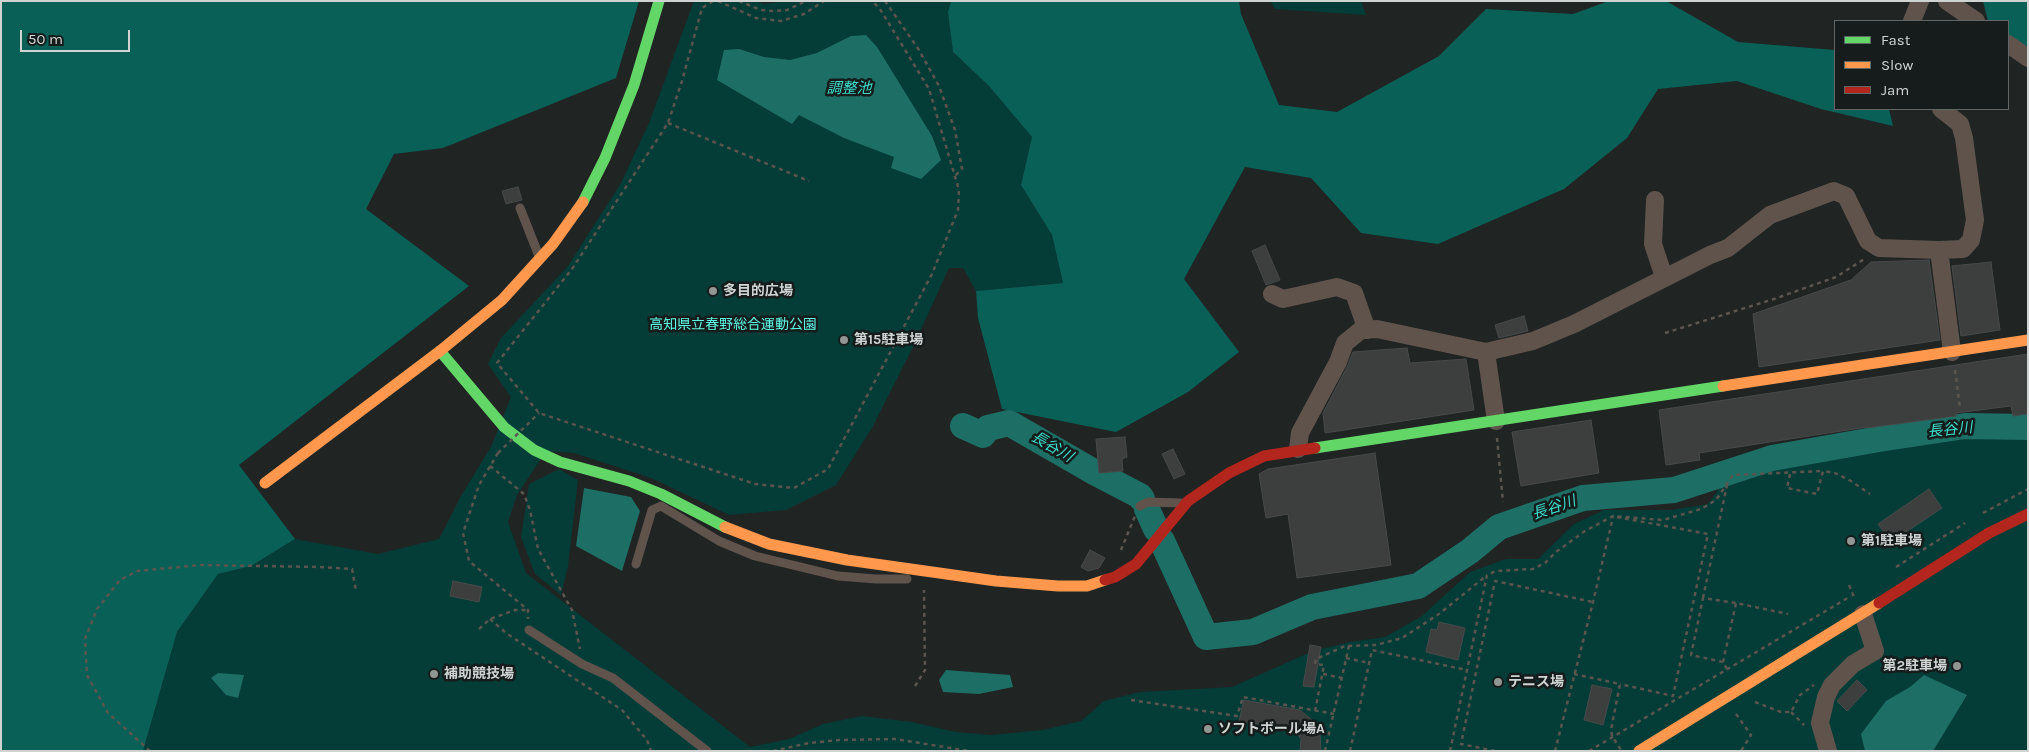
<!DOCTYPE html>
<html>
<head>
<meta charset="utf-8">
<style>
	body { margin:0 }
	#map { position:relative; width:2029px; height:752px; overflow:hidden; background:#202423; font-family:Karla,sans-serif }
	canvas { display:block }
	.frame { position:absolute; inset:0; border:2px solid #cfd4d3; pointer-events:none }
	.legend { position:absolute; left:1834px; top:20px; width:175px; height:90px; box-sizing:border-box; background:#151c1b; border:1px solid #5f6665; margin:0; padding:6px 9px; list-style:none; font-size:15px; color:#cfd4d3 }
	.legend li { display:flex; align-items:center; gap:10px; height:25px }
	.legend b { width:25px; border:1px solid #5f6665 }
	.scale { position:absolute; left:20px; top:30px; width:110px; height:22px; box-sizing:border-box; border:2px solid #cfd4d3; border-top:0; padding-left:6px; font-size:15px; line-height:18px; white-space:nowrap; color:#cfd4d3; -webkit-text-stroke:4px #151c1b; paint-order:stroke }
</style>
</head>
<body>
<div id="map">
<canvas width="2029" height="752"></canvas>
<div class="frame"></div>
<ul class="legend">
<li><b style="height:6px;background:#63d668"></b>Fast</li>
<li><b style="height:6px;background:#ff974d"></b>Slow</li>
<li><b style="height:6px;background:#b3261e"></b>Jam</li>
</ul>
<div class="scale">50 m</div>
</div>
<script>
const g = document.querySelector('canvas').getContext('2d');
g.lineJoin = 'round';
function fill(path, color) { g.fillStyle = color; g.fill(path, 'evenodd'); }
const toPath = rows => new Path2D(rows.map(r => 'M' + r).join(''));
function stroke(path, color, width, dash) { g.strokeStyle = color; g.lineWidth = width; g.lineCap = dash ? 'butt' : 'round'; g.setLineDash(dash || []); g.stroke(path); }
function label(font, color, halo, rows, align = 'center') {
  g.font = font + ' Karla,"Noto Sans JP",sans-serif'; g.lineWidth = 5; g.setLineDash([]); g.textBaseline = 'middle'; g.strokeStyle = halo; g.fillStyle = color; for (const [text, x, y, turn = 0] of rows) {
    g.save(); g.translate(x, y); g.rotate((+turn || 0) * Math.PI / 180); g.textAlign = isNaN(turn) ? turn : align; if (halo) g.strokeText(text, 0, 0); g.fillText(text, 0, 0); g.restore();
  }
}
const green = toPath([
	[694,1,756,1,764,4,786,1,951,1,948,12,953,52,989,86,1032,137,1021,185,1052,235,1063,283,976,291,963,268,949,268,913,347,872,428,836,485,786,510,729,515,651,478,574,453,546,451,517,495,508,522,526,573,750,747,789,739,823,724,862,716,912,722,956,732,991,735,1043,730,1081,721,1104,701,1140,692,1232,687,1313,651,1350,642,1385,637,1422,616,1470,572,1506,559,1538,559,1574,524,1604,510,1671,510,1708,504,1731,472,1966,434,2028,435,2028,751,143,751,177,632,218,574,251,566,295,539,378,554,439,539,461,496,491,447,511,397,488,364,501,338,568,266,621,183,649,123],
	[1270,1,1361,1,1366,15,1275,9],
	[559,469,578,480,568,566,561,595,535,574,521,537,529,484]
]);
const forest = toPath([
	[1,1,639,1,616,78,443,148,394,154,366,209,469,286,239,465,295,539,251,566,218,574,177,632,143,751,1,751],
	[951,1,1239,1,1241,14,1279,105,1337,112,1439,56,1486,9,1573,14,1609,1,1666,1,1738,42,1835,50,1835,109,1889,109,1893,126,1821,109,1737,81,1658,89,1627,138,1564,189,1438,244,1361,233,1311,178,1245,167,1184,279,1239,352,1188,392,1116,432,1002,409,978,318,976,291,1063,283,1052,235,1021,185,1032,137,989,86,953,52,948,12],
	[1983,1,2028,1,2028,51,2008,39,2008,21,1988,21]
]);
const water = toPath([
	[866,35,877,47,932,136,941,160,921,179,891,168,894,157,844,138,799,115,792,124,717,80,724,50,739,49,764,57,790,60,817,53,851,36],
	[584,488,631,497,640,511,622,571,576,546],
	[946,670,1010,675,1013,687,979,694,943,692,939,680],
	[218,673,244,675,238,698,226,695,211,678],
	[1924,675,1967,695,1933,751,1865,751,1861,734,1886,701,1910,687]
]);
const river = toPath([
	[963,426,983,435,988,428,1009,423,1094,472,1140,496,1142,499],
	[1147,509,1156,529],
	[1162,541,1206,637,1253,632,1312,607,1418,586,1470,551,1499,527,1583,498,1674,490,1772,458,1879,439,1965,426,2028,427]
]);
const building = toPath([
	[518,187,522,200,506,204,502,191,518,187],
	[1265,245,1280,280,1266,285,1252,251,1265,245],
	[1929,260,1940,340,1759,367,1753,314,1851,280,1871,262,1929,260],
	[1991,262,2000,330,1961,336,1952,266,1991,262],
	[1524,316,1528,331,1499,338,1495,325,1524,316],
	[1407,348,1410,363,1466,359,1474,410,1325,433,1323,413,1347,367,1353,352,1407,348],
	[2028,354,2028,414,2013,416,2011,406,1956,413,1956,416,1867,428,1867,427,1699,453,1700,460,1666,465,1659,410,2028,354],
	[1591,420,1599,473,1521,486,1512,432,1591,420],
	[1125,437,1127,457,1122,459,1123,471,1099,473,1096,439,1125,437],
	[1173,449,1185,474,1174,479,1162,454,1173,449],
	[1375,453,1391,565,1297,578,1288,514,1266,518,1259,474,1268,469,1375,453],
	[1929,489,1942,508,1891,542,1878,524,1929,489],
	[1090,550,1105,558,1099,568,1088,571,1081,567,1090,550],
	[453,581,482,587,479,602,450,596,453,581],
	[1439,622,1465,628,1458,660,1426,652,1431,629,1437,630,1439,622],
	[1310,645,1321,647,1314,687,1303,686,1310,645],
	[1857,680,1867,690,1847,711,1837,701,1857,680],
	[1592,685,1612,689,1603,725,1584,720,1592,685],
	[1244,700,1300,710,1317,724,1320,735,1321,751,1300,751,1301,739,1295,730,1239,721,1244,700]
]);
const path = toPath([
	[713,1,702,8,682,81,668,123,572,269,497,363,539,413,755,484,794,488,828,469,932,274,958,210,959,190,929,89,880,9,872,1],
	[718,1,756,18,781,21,804,14,824,1],
	[739,1,761,10,773,11,787,10,806,1],
	[885,1,919,50,939,86,955,130,962,169,955,176],
	[668,123,809,181],
	[1665,333,1774,299,1836,277,1866,258],
	[1955,370,1960,408],
	[1497,438,1503,502],
	[498,453,479,485,463,533,469,561,528,610,528,619],
	[490,466,524,494,530,510,538,549,572,610,580,649],
	[1790,474,1787,488,1817,494,1823,471,1835,473,1851,481,1870,494],
	[1983,513,2028,489],
	[1617,517,1708,534,1673,696,1620,684],
	[1121,550,1135,516],
	[1896,567,1965,523],
	[1849,585,1854,597],
	[1703,598,1727,485],
	[490,619,506,633,622,710,647,740,651,751],
	[479,629,490,619,515,610,528,610],
	[1346,658,1369,663],
	[1723,662,1691,655,1703,598,1736,603],
	[1727,669,1723,662,1736,603,1788,614],
	[1323,674,1342,678],
	[1574,674,1620,684,1611,730,1612,736,1621,750],
	[915,686,925,670,924,590],
	[1131,700,1237,716,1243,697,1334,714],
	[1755,702,1781,712,1791,712,1800,695,1814,685],
	[1315,711,1324,665,1315,664,1316,659,1345,646,1376,645,1402,638,1439,614,1486,576],
	[1791,712,1804,725],
	[1736,714,1751,735,1741,751],
	[150,751,108,713,87,675,85,639,97,609,120,580,137,571,200,565,321,567,352,569,356,591],
	[773,751,809,743,839,740,895,739,969,751],
	[1325,751,1349,646],
	[1350,751,1372,650,1467,670],
	[1450,751,1487,575,1496,571,1533,569,1545,563,1556,552,1585,531,1613,516,1663,520,1701,509,1716,500,1733,475,1823,471],
	[1495,751,1461,744,1495,581,1593,602],
	[1555,751,1593,602,1613,517],
	[1589,751,1851,596]
]);
const lane = toPath([
	[520,208,539,256],
	[1140,506,1148,502,1181,503],
	[636,564,652,510,661,506,719,541,755,556,838,576,876,579,907,579],
	[529,630,582,664,613,678,707,751]
]);
const street = toPath([
	[1947,1,1976,21],
	[1912,21,1920,1],
	[2008,44,2028,58],
	[1655,200,1653,244,1664,277],
	[1939,250,1952,352],
	[1272,294,1283,299,1337,287,1354,293,1367,330],
	[1486,352,1496,421],
	[1298,449,1300,433,1338,362,1345,343,1361,330,1377,329,1486,352,1533,341,1574,324,1710,255,1728,248,1770,215,1834,191,1846,196,1868,241,1879,248,1939,250,1963,249,1971,240,1975,220,1964,138,1960,124,1941,109],
	[1828,751,1820,723,1826,697,1832,685,1853,664,1875,651,1863,614]
]);
const fast = toPath([
	[583,202,605,158,634,85,659,1],
	[440,351,504,427,534,450,560,462,629,481,661,494,725,527],
	[1315,448,1723,386]
]);
const slow = toPath([
	[1723,386,2028,340],
	[265,483,440,351,502,300,553,244,583,202],
	[725,527,769,544,847,560,996,581,1058,586,1087,586,1105,580],
	[1639,751,1879,603]
]);
const jam = toPath([
	[1105,580,1115,577,1136,564,1188,501,1229,473,1264,456,1315,448],
	[1879,603,1989,533,2028,514]
]);
const pathBridge = toPath([
	[498,453,539,413]
]);
const markers = [
	[713,291,5,"#929695"],
	[844,340,5,"#929695"],
	[1851,541,5,"#929695"],
	[1957,666,5,"#929695"],
	[434,674,5,"#929695"],
	[1498,682,5,"#929695"],
	[1208,729,5,"#929695"]
];
const poiNames = [
	["多目的広場",723,291],
	["第15駐車場",854,340],
	["第1駐車場",1861,541],
	["第2駐車場",1947,666,"right"],
	["補助競技場",444,674],
	["テニス場",1508,682],
	["ソフトボール場A",1218,729]
];
const parkNames = [
	["高知県立春野総合運動公園",733,325]
];
const waterNames = [
	["調整池",849,89],
	["長谷川",1950,430,-6],
	["長谷川",1052,447,30],
	["長谷川",1554,508,-19]
];
fill(green, '#043c37');
fill(forest, '#086057');
fill(water, '#1d6e65');
stroke(river, '#1d6e65', 26);
fill(building, '#3c3f3e');
stroke(building, '#474a4a', 1);
stroke(path, '#5b5550', 2.5, [4, 4]);
stroke(lane, '#5f534c', 9);
stroke(street, '#5f534c', 18);
stroke(fast, '#63d668', 11);
stroke(slow, '#ff974d', 11);
stroke(jam, '#b3261e', 11);
stroke(pathBridge, '#5b5550', 2.5, [4, 4]);
for (const [x, y, r, color] of markers) { const dot = new Path2D(); dot.arc(x, y, r, 0, 2 * Math.PI); g.fillStyle = color; g.fill(dot); stroke(dot, '#151c1b', 2); }
label('bold 14px', '#cfd4d3', '#151c1b', poiNames, 'left');
label('14px', '#5df8e5', '#151c1b', parkNames);
label('italic 15px', '#3bdecc', '#151c1b', waterNames);
</script>
</body>
</html>
